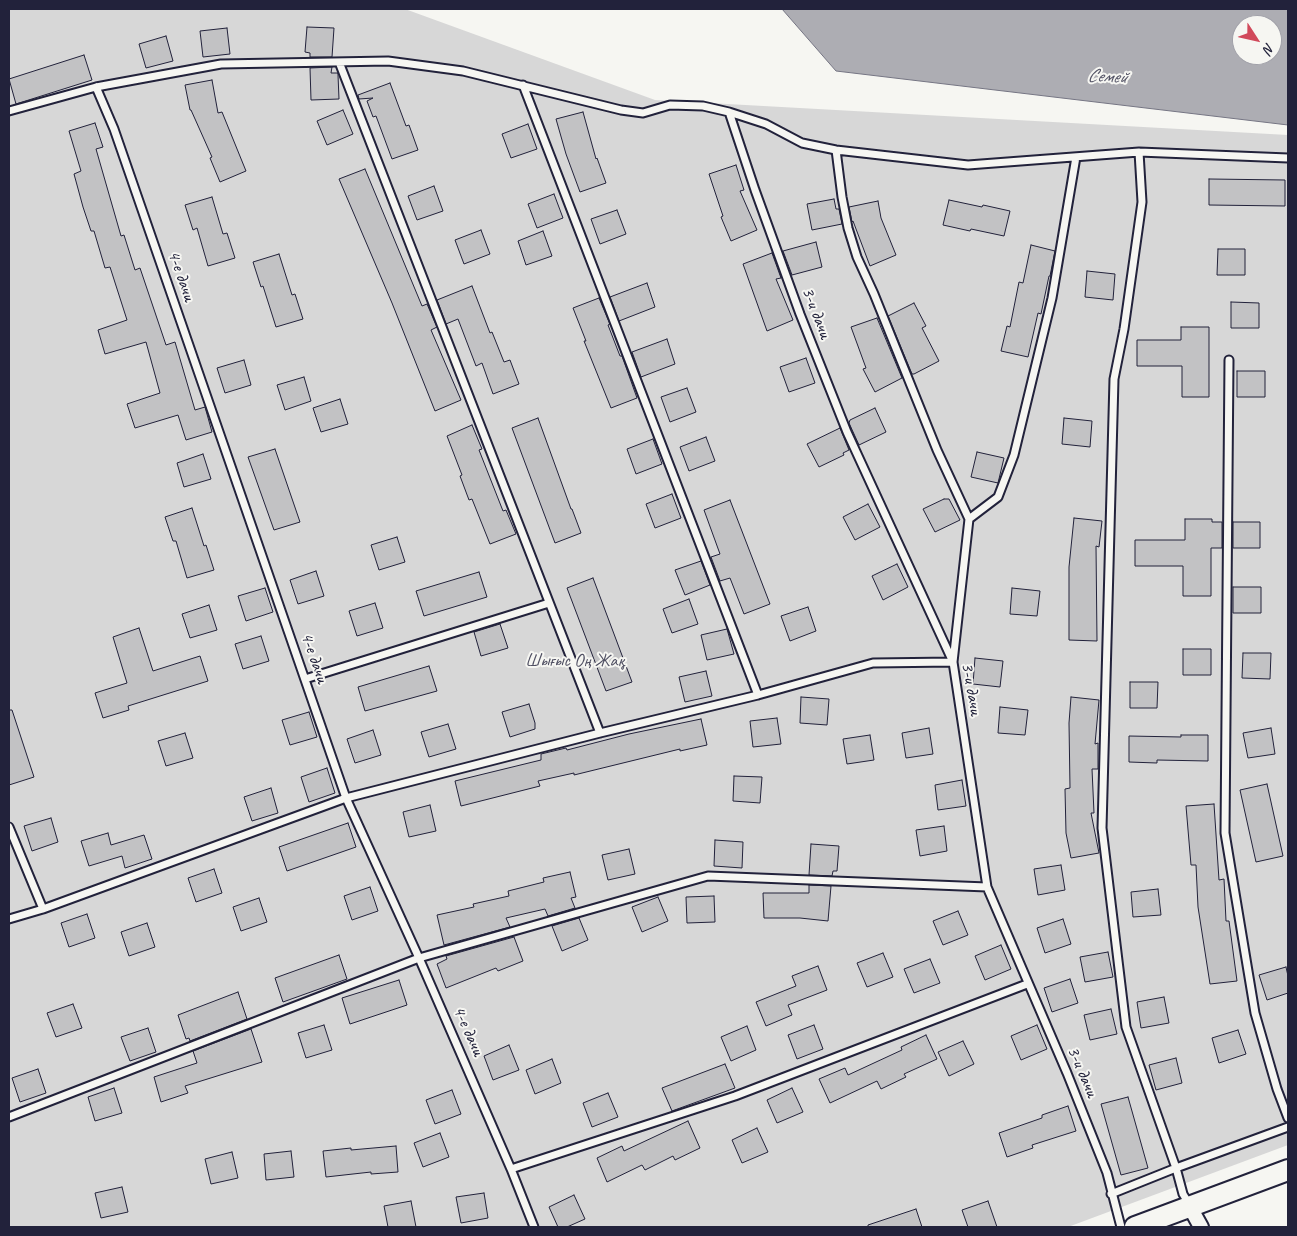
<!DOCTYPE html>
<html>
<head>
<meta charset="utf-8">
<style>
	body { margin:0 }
	#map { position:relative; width:1297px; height:1236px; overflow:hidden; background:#f6f6f2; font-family:Caveat,sans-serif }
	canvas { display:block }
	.frame { position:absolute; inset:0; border:10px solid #22223b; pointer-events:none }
	.north { position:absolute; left:1232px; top:15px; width:50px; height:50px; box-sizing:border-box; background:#f6f6f2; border:1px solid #a1a1a9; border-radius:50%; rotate:125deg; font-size:14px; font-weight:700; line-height:20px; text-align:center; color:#22223b }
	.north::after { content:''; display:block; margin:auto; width:18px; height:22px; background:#d1495b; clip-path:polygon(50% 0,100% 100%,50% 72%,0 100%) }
</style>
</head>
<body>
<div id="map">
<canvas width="1297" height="1236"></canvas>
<div class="frame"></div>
<div class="north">N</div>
</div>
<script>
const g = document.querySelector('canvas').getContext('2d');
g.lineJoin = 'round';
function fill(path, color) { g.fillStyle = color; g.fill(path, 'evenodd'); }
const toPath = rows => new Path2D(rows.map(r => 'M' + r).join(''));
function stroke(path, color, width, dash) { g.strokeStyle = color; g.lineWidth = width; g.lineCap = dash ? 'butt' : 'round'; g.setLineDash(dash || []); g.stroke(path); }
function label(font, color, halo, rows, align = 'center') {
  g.font = font + ' Caveat,sans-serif'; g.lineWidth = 4; g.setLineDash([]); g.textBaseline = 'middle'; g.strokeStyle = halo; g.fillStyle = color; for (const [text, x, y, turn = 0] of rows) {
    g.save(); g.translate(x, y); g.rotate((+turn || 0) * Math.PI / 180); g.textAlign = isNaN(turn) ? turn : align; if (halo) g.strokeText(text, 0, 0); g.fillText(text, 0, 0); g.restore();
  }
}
const green = toPath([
	[9,9,405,9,655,100,1288,135,1288,1145,1068,1227,9,1227]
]);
const water = toPath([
	[782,9,1288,9,1288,125,836,71,782,9],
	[1242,25,1272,25,1272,55,1242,55,1242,25]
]);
const building = toPath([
	[307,27,334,28,332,57,310,57,310,53,305,52,307,27],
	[227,28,230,54,203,57,200,31,227,28],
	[166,36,173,61,146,68,139,44,166,36],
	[84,55,92,80,16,104,9,79,84,55],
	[332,67,331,73,338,73,338,75,339,99,311,100,310,68,332,67],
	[212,80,218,113,222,112,246,171,220,182,210,158,212,157,191,110,190,110,185,85,212,80],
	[390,83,406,126,409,125,418,150,392,159,376,116,373,117,367,101,373,98,359,99,358,95,390,83],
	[343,110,353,134,327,145,317,121,343,110],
	[583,112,596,159,597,158,606,183,580,192,566,154,556,119,583,112],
	[95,123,103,147,96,149,121,236,124,235,135,270,140,268,166,345,175,342,195,410,205,407,212,432,186,440,178,415,135,428,127,404,160,393,146,342,105,354,98,330,127,320,110,267,105,268,94,231,91,231,83,207,74,174,81,171,69,131,95,123],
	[528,124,537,149,511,158,502,134,528,124],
	[736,165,744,190,740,191,757,230,731,241,721,217,723,216,709,174,736,165],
	[365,169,422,306,427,304,437,327,431,330,461,400,435,411,392,303,339,179,365,169],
	[1209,179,1285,180,1285,206,1209,205,1209,179],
	[434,186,443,211,417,220,408,196,434,186],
	[554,194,563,218,537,228,528,204,554,194],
	[212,197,223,234,227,233,235,258,208,266,197,228,193,230,185,205,212,197],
	[834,199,836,209,839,209,842,224,812,230,807,204,834,199],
	[949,200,982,207,983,205,1010,211,1004,236,971,229,970,231,943,225,949,200],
	[878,201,881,218,896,255,870,266,853,221,852,222,849,207,878,201],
	[617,210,626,234,600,244,591,219,617,210],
	[481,230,490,254,464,264,455,240,481,230],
	[543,231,552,256,526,265,518,241,543,231],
	[816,242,822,267,792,275,783,251,816,242],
	[1031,245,1055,251,1050,276,1049,276,1041,314,1038,313,1028,357,1001,351,1007,326,1010,327,1019,282,1023,283,1031,245],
	[1218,249,1245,249,1245,275,1217,275,1218,249],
	[772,253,781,278,776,279,793,320,767,331,743,264,772,253],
	[279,254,292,295,295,294,303,319,276,327,263,286,261,287,253,262,279,254],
	[1087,271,1115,274,1113,300,1085,297,1087,271],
	[647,283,655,307,619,321,610,297,647,283],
	[472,286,490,333,492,332,504,362,510,360,519,384,493,394,482,363,476,366,458,319,446,324,437,300,472,286],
	[599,298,610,324,608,325,620,356,622,356,637,398,611,408,584,341,586,341,573,308,599,298],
	[1231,302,1259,303,1259,328,1231,328,1231,302],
	[914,303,926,326,922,328,939,361,914,374,912,374,888,316,914,303],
	[877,318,902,378,875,392,863,369,866,368,851,327,877,318],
	[1181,327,1209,327,1209,397,1182,397,1182,366,1137,366,1137,340,1181,340,1181,327],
	[667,339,675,364,641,377,632,352,667,339],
	[806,358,815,383,789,392,780,367,806,358],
	[244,360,251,385,225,393,217,368,244,360],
	[1237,371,1265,371,1265,397,1237,397,1237,371],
	[304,377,311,401,285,410,277,385,304,377],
	[687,388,696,412,670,422,661,397,687,388],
	[340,399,348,424,321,432,313,408,340,399],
	[875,408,886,432,859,445,849,423,850,420,875,408],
	[538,418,571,509,572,509,581,533,555,543,512,428,538,418],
	[1064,418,1092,421,1090,447,1062,444,1064,418],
	[472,425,482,449,479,450,503,511,506,510,516,534,490,544,472,499,469,500,460,476,462,475,447,436,472,425],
	[840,428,849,450,843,453,844,455,819,467,807,444,840,428],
	[706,437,715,461,689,471,680,447,706,437],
	[653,439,662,464,636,474,627,449,653,439],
	[275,449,300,522,274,530,248,457,275,449],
	[977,452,1004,458,998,483,971,477,977,452],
	[203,454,211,479,184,487,177,463,203,454],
	[672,494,681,518,655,528,646,504,672,494],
	[944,499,949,499,960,520,935,532,923,509,944,499],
	[730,500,770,604,744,614,730,578,720,581,711,557,720,554,704,510,730,500],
	[868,504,880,527,855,540,843,517,868,504],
	[192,508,204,546,206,545,214,570,187,578,176,541,173,541,165,517,192,508],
	[1074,518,1102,521,1099,547,1096,546,1097,641,1069,640,1069,567,1074,518],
	[1185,519,1212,519,1212,522,1222,522,1222,548,1211,548,1211,596,1183,596,1183,566,1135,566,1135,540,1185,540,1185,519],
	[1233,522,1260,522,1260,548,1233,548,1233,522],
	[397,537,405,562,379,570,371,545,397,537],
	[701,561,710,585,685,595,675,570,701,561],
	[897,564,908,587,883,600,872,576,897,564],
	[316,571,324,596,298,604,290,580,316,571],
	[479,572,487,597,424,616,416,591,479,572],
	[593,578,632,682,606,691,567,588,593,578],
	[1233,587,1261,587,1261,613,1233,613,1233,587],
	[265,588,273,612,246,621,238,596,265,588],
	[1012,588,1040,591,1037,616,1010,614,1012,588],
	[689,599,698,624,672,633,663,609,689,599],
	[375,603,383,628,357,636,349,611,375,603],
	[209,605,217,630,190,638,182,614,209,605],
	[808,607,816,631,790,641,781,616,808,607],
	[500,624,508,648,481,656,474,632,500,624],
	[139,628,153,671,200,656,208,681,128,706,129,710,103,718,95,693,127,683,113,637,139,628],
	[727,629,734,654,707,660,701,635,727,629],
	[261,636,269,661,243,669,235,644,261,636],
	[1183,649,1211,649,1211,675,1183,675,1183,649],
	[1243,653,1271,653,1270,679,1242,678,1243,653],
	[975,658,1003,661,1000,687,973,684,975,658],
	[429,666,437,691,365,711,358,687,429,666],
	[706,671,712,696,685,702,679,677,706,671],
	[1130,682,1158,682,1157,708,1130,708,1130,682],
	[801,697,829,699,827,725,800,723,801,697],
	[1071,697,1099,700,1095,744,1098,743,1098,769,1092,769,1094,813,1091,813,1099,853,1071,858,1066,833,1065,789,1070,788,1069,723,1071,697],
	[529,704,535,723,535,729,510,737,502,712,529,704],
	[1000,707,1028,710,1025,735,998,733,1000,707],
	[9,710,12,710,34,777,9,785,9,710],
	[309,712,317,737,290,745,282,720,309,712],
	[777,718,781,744,753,747,750,721,777,718],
	[701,719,707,745,680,751,680,749,574,775,574,773,538,781,540,786,461,806,455,781,541,760,541,754,566,748,567,750,629,734,701,719],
	[448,724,456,749,429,757,421,732,448,724],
	[929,728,933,754,906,758,902,733,929,728],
	[1271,728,1275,754,1248,758,1243,733,1271,728],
	[373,730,381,755,355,763,347,739,373,730],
	[185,733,193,758,166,766,158,741,185,733],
	[870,735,874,760,847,764,843,739,870,735],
	[1181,735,1208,735,1208,761,1157,760,1157,763,1129,762,1129,736,1181,737,1181,735],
	[327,768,335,793,309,802,301,777,327,768],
	[734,776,762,777,760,803,733,801,734,776],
	[962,780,966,806,938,810,935,785,962,780],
	[1267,784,1283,856,1256,862,1240,790,1267,784],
	[271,788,278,813,252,821,244,797,271,788],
	[1214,804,1219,880,1224,879,1226,921,1229,921,1237,981,1210,984,1198,907,1196,865,1191,865,1186,806,1214,804],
	[430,805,436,831,409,837,403,812,430,805],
	[51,818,58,842,32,851,24,826,51,818],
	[348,823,356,847,287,871,279,847,348,823],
	[944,826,947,851,920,856,916,830,944,826],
	[108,833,111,845,144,835,152,859,125,868,122,856,89,866,81,841,108,833],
	[715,840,743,842,742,868,714,866,715,840],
	[811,844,839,846,837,871,833,871,832,876,809,875,811,844],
	[629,849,635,874,608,880,602,855,629,849],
	[1061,865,1065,890,1038,895,1034,869,1061,865],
	[214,869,222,893,196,902,188,878,214,869],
	[570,872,576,897,571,898,575,908,548,916,545,909,506,918,510,927,444,945,437,915,474,907,473,904,509,896,508,891,544,882,543,878,570,872],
	[809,885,831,886,828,921,800,918,764,918,763,893,809,893,809,885],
	[370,887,378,911,352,920,344,896,370,887],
	[1158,889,1161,915,1133,917,1131,892,1158,889],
	[714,896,715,922,687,923,686,897,714,896],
	[658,897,668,921,642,932,632,907,658,897],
	[259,898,267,922,241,931,233,907,259,898],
	[958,911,968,935,943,945,933,921,958,911],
	[87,914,95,938,69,947,61,923,87,914],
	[579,918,588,940,562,951,552,926,579,918],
	[1063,919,1071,944,1045,953,1037,928,1063,919],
	[147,923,155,947,129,956,121,932,147,923],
	[514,937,523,961,498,971,496,968,446,988,437,964,447,959,446,956,514,937],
	[1001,945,1011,969,985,980,975,956,1001,945],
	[1108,952,1113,977,1085,982,1080,957,1108,952],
	[883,953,893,977,867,987,857,963,883,953],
	[339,955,347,979,283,1002,275,978,339,955],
	[930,959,940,983,914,993,904,969,930,959],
	[818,966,827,990,788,1005,792,1015,766,1026,756,1002,796,986,792,976,818,966],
	[1286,967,1288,976,1288,993,1267,1000,1259,975,1286,967],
	[1070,979,1078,1003,1052,1012,1044,988,1070,979],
	[399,980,407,1005,350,1024,342,998,399,980],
	[238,992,247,1019,190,1041,189,1038,186,1039,178,1015,238,992],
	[1164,997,1169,1023,1141,1028,1137,1002,1164,997],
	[73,1004,82,1028,56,1037,47,1013,73,1004],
	[1111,1009,1117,1034,1090,1040,1084,1015,1111,1009],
	[324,1025,332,1050,306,1058,298,1033,324,1025],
	[814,1025,823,1049,797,1059,788,1035,814,1025],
	[1037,1025,1047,1049,1021,1060,1011,1036,1037,1025],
	[747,1026,756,1050,731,1061,721,1037,747,1026],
	[148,1028,156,1052,130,1061,121,1037,148,1028],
	[251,1029,262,1062,185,1086,188,1093,161,1102,154,1077,197,1063,193,1051,251,1029],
	[1238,1030,1246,1054,1219,1063,1212,1038,1238,1030],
	[926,1035,937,1059,904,1074,906,1077,881,1089,877,1081,830,1103,819,1079,845,1068,848,1075,902,1050,901,1047,926,1035],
	[963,1041,974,1064,949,1076,938,1052,963,1041],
	[509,1045,519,1070,493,1080,484,1056,509,1045],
	[1176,1058,1182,1083,1156,1090,1149,1065,1176,1058],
	[552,1059,561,1083,535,1094,526,1070,552,1059],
	[725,1064,735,1088,672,1111,662,1088,725,1064],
	[38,1069,46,1093,20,1102,12,1078,38,1069],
	[114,1088,122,1113,95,1121,88,1097,114,1088],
	[792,1088,803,1112,777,1123,767,1100,792,1088],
	[452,1090,461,1114,435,1124,426,1100,452,1090],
	[608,1093,618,1117,592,1127,583,1103,608,1093],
	[1128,1097,1148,1168,1121,1175,1101,1104,1128,1097],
	[1068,1106,1076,1131,1032,1145,1033,1148,1007,1157,999,1133,1042,1118,1042,1115,1068,1106],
	[688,1121,700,1148,675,1160,673,1156,645,1170,642,1165,607,1182,597,1158,622,1146,624,1151,688,1121],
	[757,1128,768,1152,742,1163,732,1140,757,1128],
	[440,1133,449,1157,423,1167,414,1143,440,1133],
	[396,1146,398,1172,371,1174,371,1172,326,1177,323,1151,351,1148,351,1150,396,1146],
	[291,1151,294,1177,266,1180,264,1154,291,1151],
	[232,1152,238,1178,211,1184,205,1159,232,1152],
	[122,1187,128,1212,101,1218,95,1193,122,1187],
	[484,1193,488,1218,461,1223,456,1197,484,1193],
	[574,1195,585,1219,567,1227,558,1227,549,1207,574,1195],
	[411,1201,416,1227,388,1227,384,1206,411,1201],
	[988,1201,997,1227,968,1227,962,1210,988,1201],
	[916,1209,922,1227,868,1227,868,1225,916,1209]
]);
const lane = toPath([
	[339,62,600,733],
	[523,85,758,695],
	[96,87,114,129,346,798,419,958,511,1169,534,1227],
	[9,111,96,87,221,64,388,61,463,71,621,110,643,113,670,105,703,106,729,112,766,124,802,143,836,150,968,165,1139,152,1288,158],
	[729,112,755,190,800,314,847,432,953,662,987,887,1067,1073,1107,1173,1121,1227],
	[836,150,842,197,848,228,857,257,874,294,937,450,969,519],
	[1139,152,1142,202,1124,329,1114,379,1102,828,1126,1027,1176,1168,1183,1194,1189,1204],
	[1229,360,1225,833,1255,1013,1277,1089,1288,1118],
	[305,679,549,603],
	[9,827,43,909],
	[9,919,43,909,346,798,600,733,758,695,873,663,953,662,969,519,998,497,1014,455,1052,298,1076,157],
	[9,1117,419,958,708,876,987,887],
	[511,1169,735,1096,1027,984],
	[1111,1194,1176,1168,1288,1127]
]);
const street = toPath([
	[1190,1207,1201,1227]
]);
const secondary = toPath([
	[1135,1227,1288,1170]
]);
const streetNames = [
	["4-е дачи",181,276,71],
	["3-и дачи",816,313,69],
	["4-е дачи",314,658,71],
	["3-и дачи",971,689,80],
	["4-е дачи",468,1031,66],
	["3-и дачи",1082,1072,67]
];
const parkNames = [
	["Шығыс Оң Жақ",575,661]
];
const waterNames = [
	["Семей",1107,77,3]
];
fill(green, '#d7d7d7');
fill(water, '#adadb3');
stroke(water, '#757583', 1);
fill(building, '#c2c2c4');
stroke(building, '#22223b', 1);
stroke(lane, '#22223b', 11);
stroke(street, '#22223b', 18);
stroke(secondary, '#22223b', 24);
stroke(lane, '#f6f6f2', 7);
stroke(street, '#f6f6f2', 14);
stroke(secondary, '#f6f6f2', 20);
label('18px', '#22223b', '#f6f6f2', streetNames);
label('18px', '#4f4f62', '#f6f6f2', parkNames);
label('italic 19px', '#535365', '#f6f6f2', waterNames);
</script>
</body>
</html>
